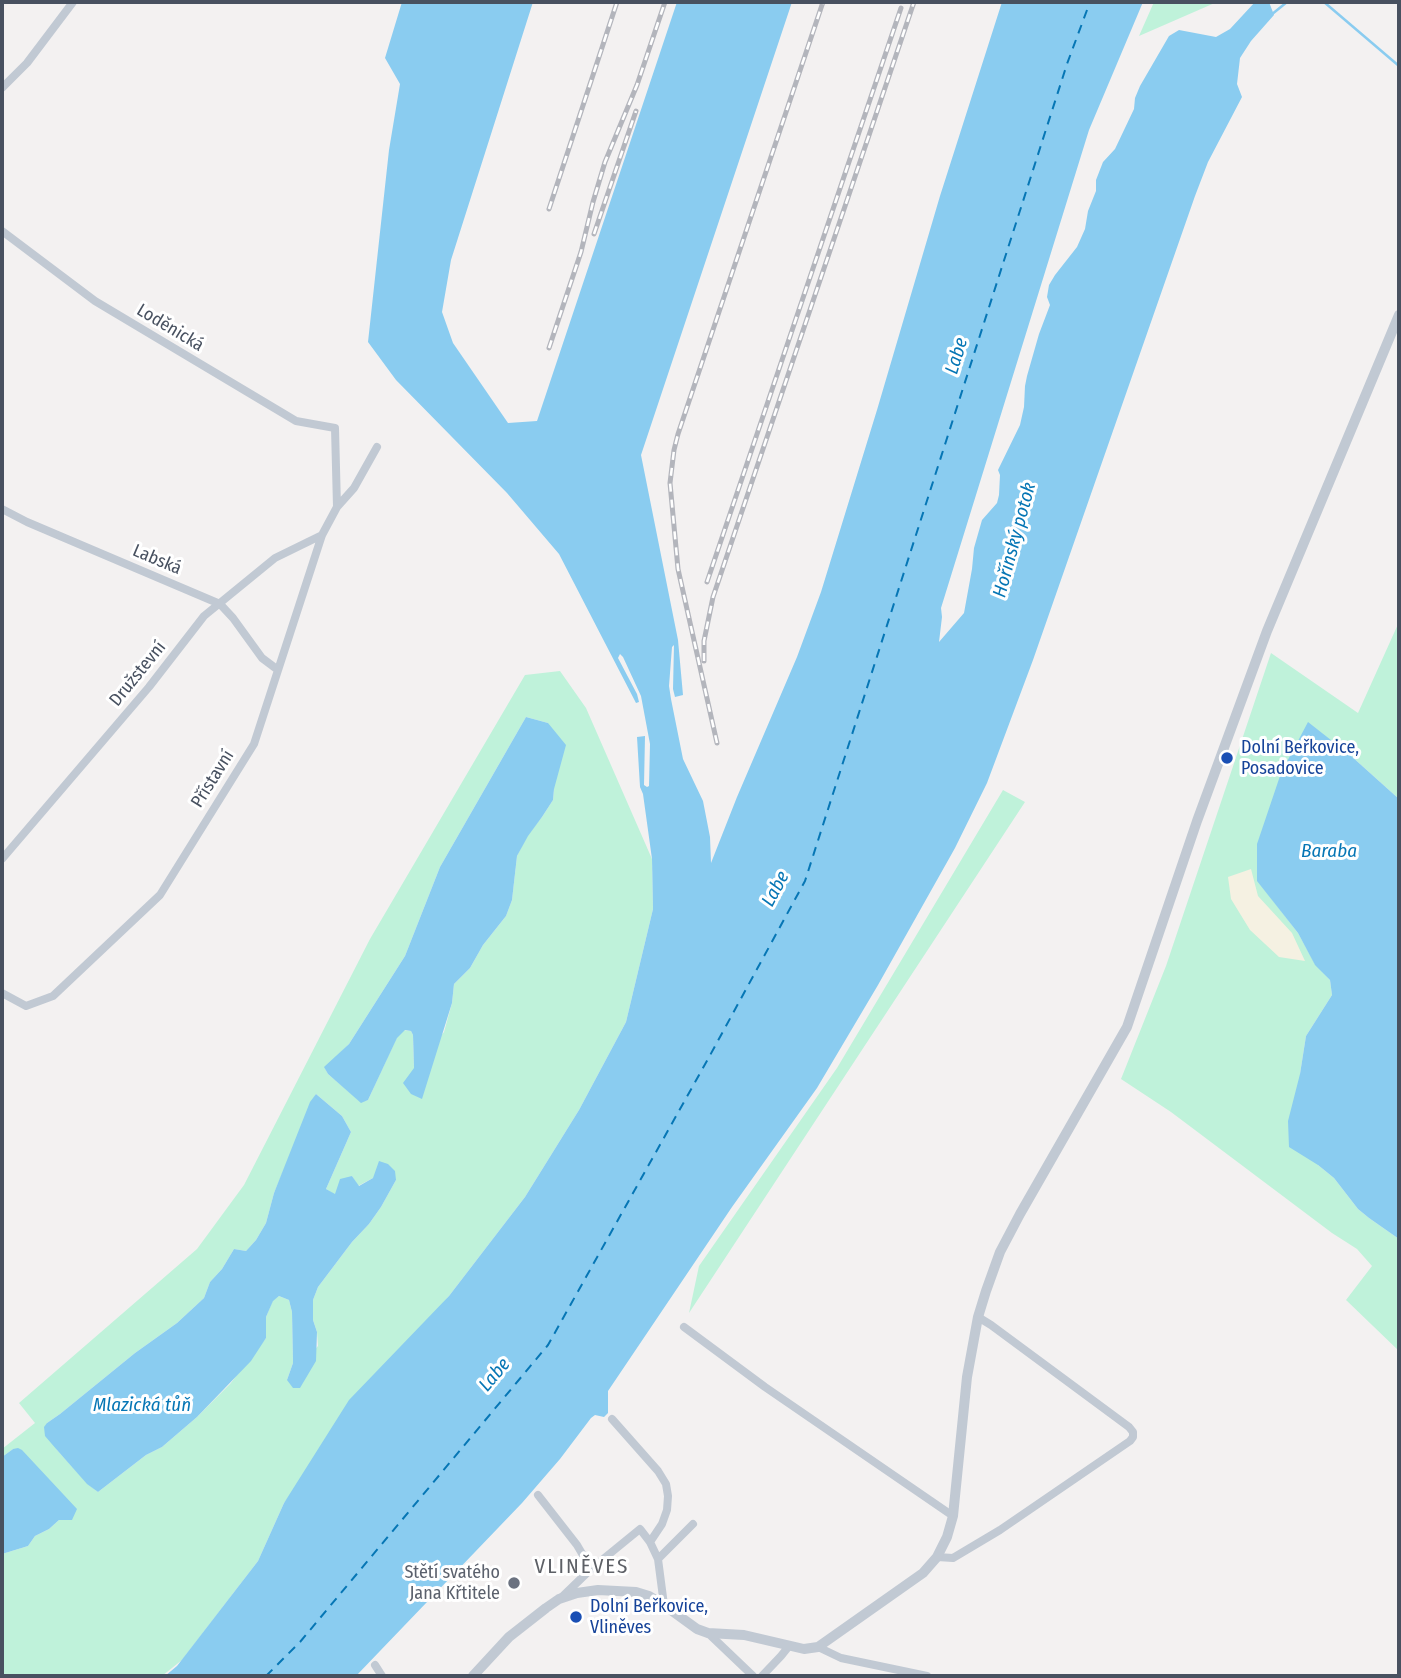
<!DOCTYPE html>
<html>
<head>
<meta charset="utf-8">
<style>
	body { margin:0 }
	#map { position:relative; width:1401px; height:1678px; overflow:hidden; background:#f3f1f1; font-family:"Fira Sans Condensed",sans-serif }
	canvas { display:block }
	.frame { position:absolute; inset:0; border:4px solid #485160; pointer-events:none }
</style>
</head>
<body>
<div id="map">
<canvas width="1401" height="1678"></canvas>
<div class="frame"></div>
</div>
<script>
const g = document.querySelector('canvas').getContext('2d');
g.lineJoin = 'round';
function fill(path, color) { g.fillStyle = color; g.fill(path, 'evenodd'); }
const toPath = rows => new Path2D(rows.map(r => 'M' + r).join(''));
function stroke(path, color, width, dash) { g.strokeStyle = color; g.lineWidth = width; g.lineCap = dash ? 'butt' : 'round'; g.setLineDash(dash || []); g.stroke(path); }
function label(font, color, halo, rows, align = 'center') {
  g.font = font + ' "Fira Sans Condensed",sans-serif'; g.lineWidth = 6; g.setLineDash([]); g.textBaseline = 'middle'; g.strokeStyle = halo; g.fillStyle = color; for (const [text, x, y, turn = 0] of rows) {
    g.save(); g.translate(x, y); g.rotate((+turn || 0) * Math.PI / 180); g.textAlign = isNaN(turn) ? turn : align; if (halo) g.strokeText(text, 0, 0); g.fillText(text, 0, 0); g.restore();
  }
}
const green = toPath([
	[1154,2,1217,2,1139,36],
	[1399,622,1399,799,1350,755,1258,881,1298,933,1315,964,1330,980,1332,995,1306,1036,1300,1074,1318,1165,1334,1178,1358,1209,1369,1218,1399,1239,1399,1351,1346,1300,1372,1266,1357,1249,1332,1233,1171,1112,1121,1079,1166,966,1271,653,1358,713],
	[560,671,586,708,652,859,653,909,626,1022,579,1110,525,1197,449,1296,284,1503,258,1561,182,1660,162,1676,2,1676,2,1554,28,1546,35,1536,49,1529,59,1520,13,1449,2,1457,2,1449,35,1423,19,1403,197,1249,244,1185,370,939,525,675],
	[526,717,548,723,554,789,553,800,542,817,527,836,517,856,512,900,506,916,483,945,470,968,454,984,452,1003,444,1032,414,1068,413,1035,411,1031,403,1030,397,1037,368,1100,361,1102,328,1074,325,1068,349,1044,405,956,440,867],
	[316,1094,342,1116,351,1132,326,1189,335,1195,352,1176,358,1186,373,1178,396,1180,381,1207,369,1224,352,1242,318,1287,313,1300,313,1320,317,1332,318,1346,287,1380,293,1363,292,1312,289,1300,279,1296,273,1300,266,1317,266,1338,230,1384,197,1417,162,1447,146,1455,98,1492,87,1483,57,1450,47,1423,60,1414,135,1353,177,1323,204,1298,210,1282,222,1269,234,1249,246,1251,256,1240,266,1223,274,1193],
	[1003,790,1025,802,689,1313,699,1266,837,1068]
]);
const sand = toPath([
	[1251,869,1258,896,1292,933,1305,961,1279,957,1250,930,1231,899,1228,877]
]);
const water = toPath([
	[402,2,533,2,451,260,442,312,453,343,508,423,537,421,677,2,792,2,641,455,678,640,683,695,675,697,673,689,674,645,672,647,669,686,671,699,683,759,703,801,710,837,711,863,737,797,797,657,821,592,877,410,940,196,1002,2,1143,2,1089,130,941,608,942,617,939,642,964,613,972,569,974,548,982,520,997,503,999,495,1000,475,998,470,1020,425,1024,407,1025,386,1027,376,1039,334,1050,305,1047,297,1049,285,1055,275,1077,247,1085,229,1088,211,1096,191,1096,180,1103,162,1115,149,1134,109,1135,98,1140,86,1169,36,1179,30,1216,37,1230,29,1255,2,1269,2,1274,15,1251,41,1240,58,1237,84,1242,97,1208,162,1195,196,1033,660,987,783,955,848,878,985,817,1088,732,1207,608,1391,608,1413,604,1417,595,1415,591,1418,560,1459,522,1503,356,1676,165,1676,177,1666,258,1561,284,1503,349,1400,449,1296,525,1197,579,1110,626,1022,653,909,652,859,643,794,640,787,637,737,645,736,644,785,647,787,649,786,650,744,641,696,623,657,620,654,618,658,637,694,639,702,636,703,559,554,507,493,396,380,368,342,389,150,400,84,385,58],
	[526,717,548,723,566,745,554,789,553,800,542,817,528,836,517,856,512,900,506,916,483,945,470,968,454,984,452,1003,422,1099,411,1094,403,1083,414,1068,413,1035,411,1031,405,1030,397,1038,368,1100,361,1103,328,1074,324,1067,349,1044,405,956,440,867],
	[1308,722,1350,755,1399,799,1399,1239,1369,1218,1358,1209,1334,1178,1318,1165,1289,1147,1288,1121,1300,1074,1306,1036,1332,995,1330,980,1315,965,1298,933,1257,881,1257,844,1281,773],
	[316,1094,342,1116,351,1132,326,1189,335,1194,340,1179,352,1176,359,1186,373,1178,379,1161,388,1164,395,1171,396,1180,381,1207,369,1224,352,1242,318,1287,313,1300,313,1320,317,1332,316,1361,300,1388,293,1388,287,1380,293,1363,292,1312,289,1300,279,1296,273,1301,266,1317,266,1338,251,1361,197,1417,162,1447,146,1455,98,1492,87,1484,57,1450,45,1436,44,1427,47,1423,60,1414,135,1353,177,1323,204,1298,210,1282,222,1269,234,1249,246,1251,256,1240,266,1223,274,1193,310,1102],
	[18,1448,22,1450,77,1509,72,1520,59,1520,49,1529,35,1536,28,1546,2,1554,2,1457,13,1449]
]);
const stream = toPath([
	[1324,2,1399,66],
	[1271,15,1287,2]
]);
const ferry = toPath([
	[266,1676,300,1642,548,1345,708,1059,805,881,1067,64,1090,2]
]);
const minor = toPath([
	[2,88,27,63,73,2],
	[2,231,95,301,296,421,335,428,337,507,322,535,254,744,160,895,53,996,26,1006,2,993],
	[337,507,354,488,377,447],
	[2,509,27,522,220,604,233,618,262,658,278,670],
	[2,859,149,687,204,616,275,558,322,535],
	[684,1327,765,1387,953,1516],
	[612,1419,658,1471,666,1484,668,1496,667,1510,662,1524,650,1542],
	[538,1495,577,1545,591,1569],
	[937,1557,953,1558,1000,1530,1130,1441,1133,1437,1133,1432,1129,1427,991,1325,978,1317],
	[562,1597,591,1569,640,1529,650,1542,658,1559],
	[664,1605,658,1559,693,1524],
	[708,1633,753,1676],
	[818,1647,841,1658,927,1676],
	[375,1665,382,1676],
	[762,1676,781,1656,789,1646]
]);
const tertiary = toPath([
	[473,1676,509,1637,546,1608,559,1599,577,1593,598,1590,636,1592,649,1596,664,1605,697,1629,708,1633,744,1635,804,1649,818,1647,923,1573,937,1557,947,1537,953,1516,967,1377,978,1317,986,1291,1000,1252,1020,1214,1127,1027,1197,821,1267,631,1399,315]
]);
const rail = toPath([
	[549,209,617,2],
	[594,234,636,111],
	[549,348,581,252,593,202,605,162,637,85,665,2],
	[707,582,901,8],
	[704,661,704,641,713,597,914,2],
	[717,743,678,569,670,483,674,450,678,434,823,2]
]);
const markers = [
	[1227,758,7,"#1a4fb4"],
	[514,1583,7,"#6b7280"],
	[576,1617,7,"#1a4fb4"]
];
const streetNames = [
	["Loděnická",170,328,31],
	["Labská",157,560,23],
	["Družstevní",138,674,-51],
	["Přístavní",213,779,-58]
];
const transitNames = [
	["Dolní Beřkovice,",1241,748],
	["Posadovice",1241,769],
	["Dolní Beřkovice,",590,1607],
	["Vliněves",590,1628]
];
const worshipNames = [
	["Stětí svatého",500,1573],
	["Jana Křtitele",500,1594]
];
const waterNames = [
	["Labe",957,356,-73],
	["Hořínský potok",1015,540,-75],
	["Baraba",1329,852],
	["Labe",776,889,-62],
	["Labe",495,1375,-50],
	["Mlazická tůň",142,1406]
];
const quarterNames = [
	["VLINĚVES",582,1567]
];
fill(green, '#bff2da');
fill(sand, '#f5f1e2');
fill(water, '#8accf0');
stroke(stream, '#8accf0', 2.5);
stroke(ferry, '#0676b5', 2, [9, 7]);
stroke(minor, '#c1c9d3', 8);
stroke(tertiary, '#c1c9d3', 10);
stroke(rail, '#b3b5bc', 5);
stroke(rail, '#fff', 2.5, [8]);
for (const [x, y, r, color] of markers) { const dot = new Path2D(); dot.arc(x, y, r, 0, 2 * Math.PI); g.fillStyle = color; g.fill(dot); stroke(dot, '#fff', 2.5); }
label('18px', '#485160', '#fff', streetNames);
label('18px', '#164399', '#fff', transitNames, 'left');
label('18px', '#5b616d', '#fff', worshipNames, 'right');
label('italic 19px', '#0676b5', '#fff', waterNames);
g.letterSpacing = '2px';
label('21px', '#5d6066', '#fff', quarterNames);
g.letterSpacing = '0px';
</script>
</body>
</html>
